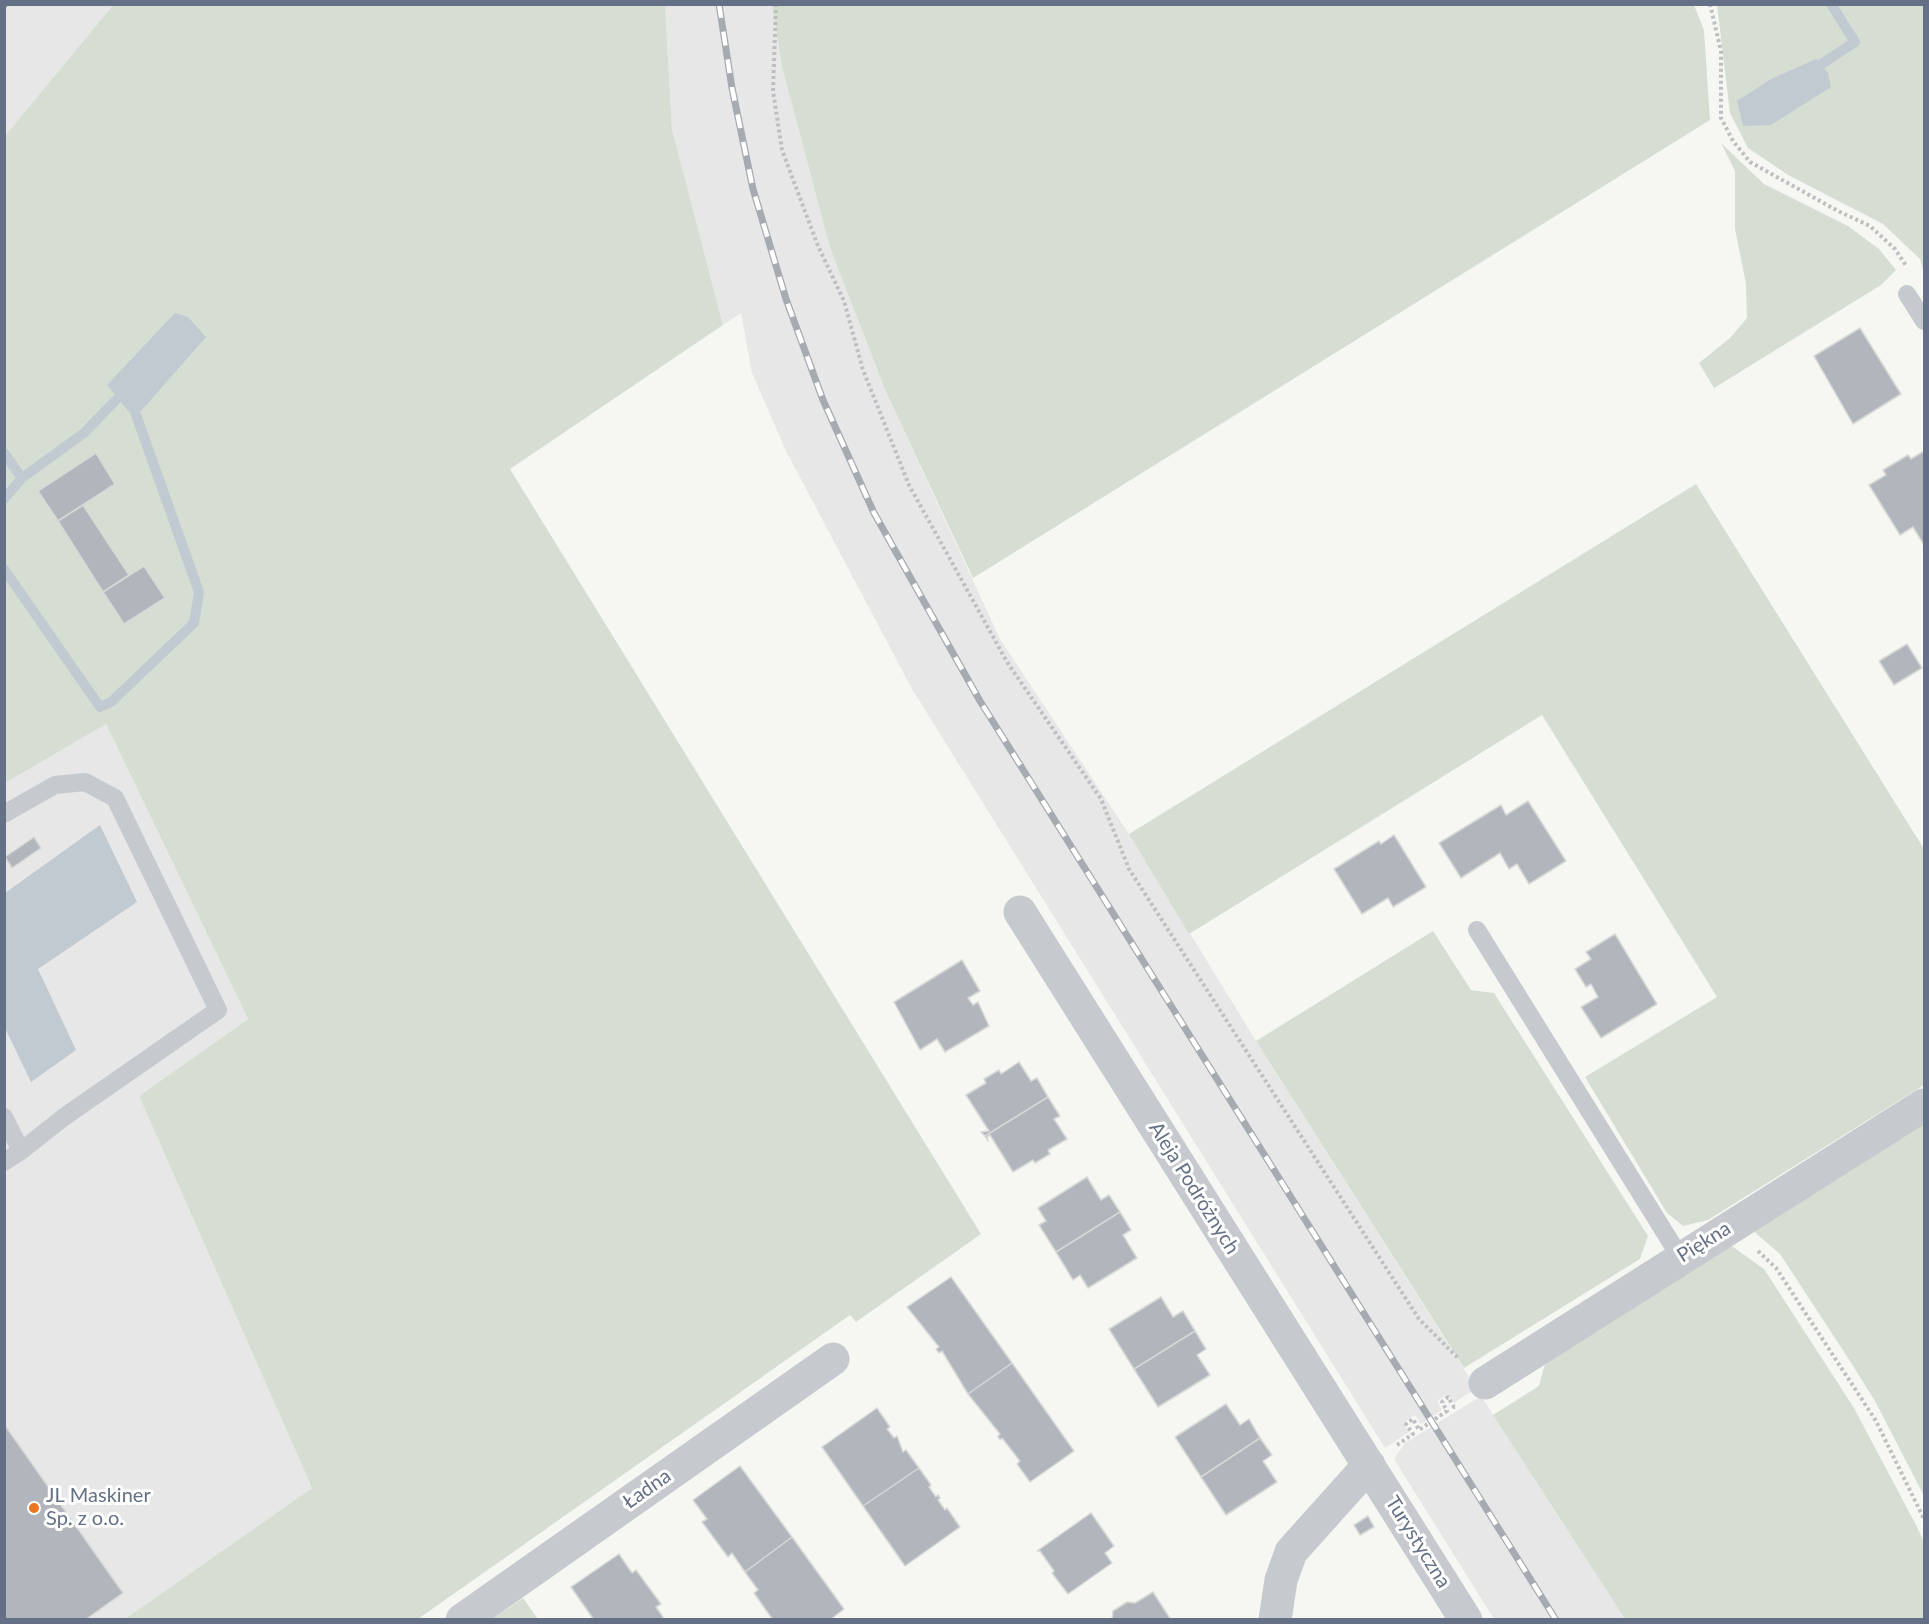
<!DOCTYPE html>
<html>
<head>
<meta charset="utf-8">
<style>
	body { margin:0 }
	#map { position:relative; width:1929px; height:1624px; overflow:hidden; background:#f6f7f3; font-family:Lato,sans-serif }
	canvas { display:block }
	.frame { position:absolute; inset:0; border:6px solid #647085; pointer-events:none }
</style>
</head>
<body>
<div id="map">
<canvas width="1929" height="1624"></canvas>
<div class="frame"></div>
</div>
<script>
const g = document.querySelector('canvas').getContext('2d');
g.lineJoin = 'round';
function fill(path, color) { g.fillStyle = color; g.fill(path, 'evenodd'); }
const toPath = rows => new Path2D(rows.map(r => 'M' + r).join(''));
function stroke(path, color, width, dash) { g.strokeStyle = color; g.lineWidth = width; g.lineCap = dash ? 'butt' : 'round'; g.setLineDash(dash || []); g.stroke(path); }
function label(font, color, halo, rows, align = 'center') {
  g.font = font + ' Lato,sans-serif'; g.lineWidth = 6; g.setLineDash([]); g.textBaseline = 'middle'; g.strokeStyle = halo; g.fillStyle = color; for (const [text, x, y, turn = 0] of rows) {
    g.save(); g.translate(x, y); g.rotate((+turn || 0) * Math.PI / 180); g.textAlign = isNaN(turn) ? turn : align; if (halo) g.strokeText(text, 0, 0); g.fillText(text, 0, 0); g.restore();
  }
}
const built = toPath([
	[5,5,113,5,5,136],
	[665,5,772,5,782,67,830,248,886,392,1000,639,1129,834,1256,1041,1476,1388,1454,1403,1448,1394,1437,1401,1442,1410,1421,1424,1415,1415,1403,1423,1409,1432,1385,1448,912,689,786,451,752,373,741,313,723,325,672,129],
	[106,724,248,1019,139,1096,312,1488,125,1619,5,1619,4,783],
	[1481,1396,1625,1619,1494,1619,1394,1459,1405,1443]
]);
const green = toPath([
	[113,5,665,5,672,129,723,325,510,469,981,1234,856,1322,850,1315,418,1619,125,1619,312,1488,139,1096,248,1019,106,724,5,783,5,136],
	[772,5,1694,5,1704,30,1710,120,973,578,886,392,830,248,782,67],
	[1717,5,1924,5,1924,273,1920,259,1883,224,1788,175,1748,148,1730,113],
	[1721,143,1764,184,1848,226,1879,249,1896,270,1881,285,1714,388,1699,363,1730,338,1747,318,1746,284,1735,229,1735,171],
	[1696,484,1924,849,1924,1085,1708,1220,1683,1226,1667,1213,1585,1077,1717,997,1542,715,1189,934,1129,834],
	[1433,931,1471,990,1494,993,1648,1236,1640,1259,1464,1368,1256,1041],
	[1924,1123,1924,1496,1875,1401,1848,1358,1780,1254,1752,1230],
	[1729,1244,1764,1269,1854,1408,1916,1525,1924,1542,1924,1619,1625,1619,1493,1415,1539,1386,1547,1356],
	[523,1598,538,1619,492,1619]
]);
const water = toPath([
	[1816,59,1828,73,1831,87,1771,125,1743,126,1737,101,1771,79],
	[175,313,188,317,206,337,141,411,129,412,107,385],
	[100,825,137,902,38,969,76,1050,31,1082,5,1028,5,893]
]);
const stream = toPath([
	[1820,65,1855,42,1831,4],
	[4,453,22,478],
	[4,499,22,478,84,433,116,400],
	[4,569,100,707,111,702,194,623,199,592,135,412]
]);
const building = toPath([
	[1860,328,1901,394,1853,424,1814,356,1860,328],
	[1924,451,1924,545,1913,527,1900,535,1869,485,1886,475,1883,470,1908,455,1911,459,1924,451],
	[96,453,115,484,58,521,38,491,96,453],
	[83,505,129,575,103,592,58,521,83,505],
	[144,566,165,598,124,624,103,592,144,566],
	[1907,644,1922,668,1894,685,1879,661,1907,644],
	[1528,801,1566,861,1529,884,1517,864,1509,869,1500,853,1461,878,1439,843,1501,805,1506,815,1528,801],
	[1394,835,1426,887,1393,907,1388,898,1362,914,1334,869,1379,841,1381,844,1394,835],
	[34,837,41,848,12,868,5,857,34,837],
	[1615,934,1657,1004,1601,1038,1581,1007,1598,997,1591,984,1586,987,1575,969,1591,959,1586,952,1615,934],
	[962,960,980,991,968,998,973,1005,978,1002,989,1026,945,1052,937,1039,920,1050,894,1002,962,960],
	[1019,1062,1031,1081,1037,1078,1048,1097,985,1136,981,1132,989,1131,966,1095,986,1083,984,1079,999,1070,1001,1074,1019,1062],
	[1048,1097,1060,1116,1054,1119,1067,1139,1048,1150,1050,1154,1035,1163,1033,1160,1013,1172,990,1135,987,1137,988,1141,985,1136,1048,1097],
	[1087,1177,1101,1200,1109,1195,1120,1212,1056,1252,1039,1225,1046,1221,1038,1208,1087,1177],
	[1120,1212,1131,1230,1123,1235,1137,1258,1088,1288,1080,1275,1073,1280,1056,1252,1120,1212],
	[951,1277,1012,1363,968,1394,942,1351,939,1353,936,1349,939,1347,907,1307,951,1277],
	[1161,1297,1173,1317,1183,1311,1195,1331,1134,1369,1109,1329,1161,1297],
	[1195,1331,1206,1349,1197,1355,1210,1375,1158,1407,1134,1369,1195,1331],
	[1012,1363,1074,1451,1030,1482,1017,1464,1020,1461,1002,1438,1000,1440,998,1436,1000,1434,968,1394,1012,1363],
	[1226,1404,1240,1425,1249,1419,1260,1438,1201,1477,1175,1437,1226,1404],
	[877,1408,890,1427,887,1429,894,1438,897,1436,903,1452,906,1450,919,1468,863,1506,822,1447,877,1408],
	[4,1424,123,1593,85,1620,4,1620,4,1424],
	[1260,1438,1272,1455,1263,1461,1277,1482,1226,1515,1201,1477,1260,1438],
	[740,1466,792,1537,745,1572,732,1553,728,1557,702,1522,707,1519,693,1500,740,1466],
	[919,1468,931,1485,929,1487,936,1497,938,1495,940,1498,938,1500,945,1510,947,1508,960,1527,905,1566,863,1506,919,1468],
	[1091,1513,1114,1546,1105,1553,1112,1563,1068,1594,1052,1573,1054,1571,1040,1551,1037,1551,1091,1513],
	[1368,1516,1374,1527,1360,1535,1354,1525,1368,1516],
	[792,1537,844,1609,830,1620,773,1620,754,1593,758,1590,745,1572,792,1537],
	[619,1554,632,1573,636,1570,661,1604,656,1607,665,1620,594,1620,571,1587,619,1554],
	[1153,1592,1171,1620,1112,1620,1113,1611,1127,1602,1135,1603,1153,1592]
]);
const path = toPath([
	[776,4,773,91,782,150,818,246,844,301,863,370,909,485,1007,662,1101,799,1129,869,1419,1319,1459,1359],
	[1710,4,1721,51,1721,118,1733,141,1750,162,1838,211,1870,226,1895,249,1907,267],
	[1758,1251,1776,1268,1876,1421,1924,1519],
	[1397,1445,1413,1434,1406,1424,1413,1419,1419,1430,1447,1411,1442,1402,1448,1397,1454,1407,1457,1405]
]);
const service = toPath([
	[1907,294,1924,321],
	[4,814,55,785,85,782,115,798,218,1010,64,1117,21,1151],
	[1477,930,1680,1257],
	[4,1117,21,1151,4,1162]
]);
const minor = toPath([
	[1020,912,1466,1620],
	[1485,1383,1924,1105],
	[462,1620,833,1359],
	[1275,1620,1281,1580,1291,1552,1369,1465]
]);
const rail = toPath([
	[719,4,732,88,753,189,786,299,823,400,874,513,980,701,1556,1620],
	[4,5,5,4]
]);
const markers = [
	[34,1508,6,"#e97620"]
];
const streetNames = [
	["Aleja Podróżnych",1194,1188,58],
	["Piękna",1704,1242,-32],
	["Ładna",647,1489,-35],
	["Turystyczna",1418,1542,58]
];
const poiNames = [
	["JL Maskiner",46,1496],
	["Sp. z o.o.",46,1519]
];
fill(built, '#e7e7e7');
fill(green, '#d6ded4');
fill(water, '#c2cad1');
stroke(stream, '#c2cad1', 10);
fill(building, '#b1b6bd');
stroke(building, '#d8d8d6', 1.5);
stroke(path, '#bdbfc2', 4, [3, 3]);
stroke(service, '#c6c9cd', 18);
stroke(minor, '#c6c9cd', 33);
stroke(rail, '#a6aab1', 7);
stroke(rail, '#fff', 4.5, [14]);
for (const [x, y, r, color] of markers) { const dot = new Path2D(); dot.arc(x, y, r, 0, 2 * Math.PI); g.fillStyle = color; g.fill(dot); stroke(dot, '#fff', 2); }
label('20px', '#647085', '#fff', streetNames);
label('20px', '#647085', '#fff', poiNames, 'left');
</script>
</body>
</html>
